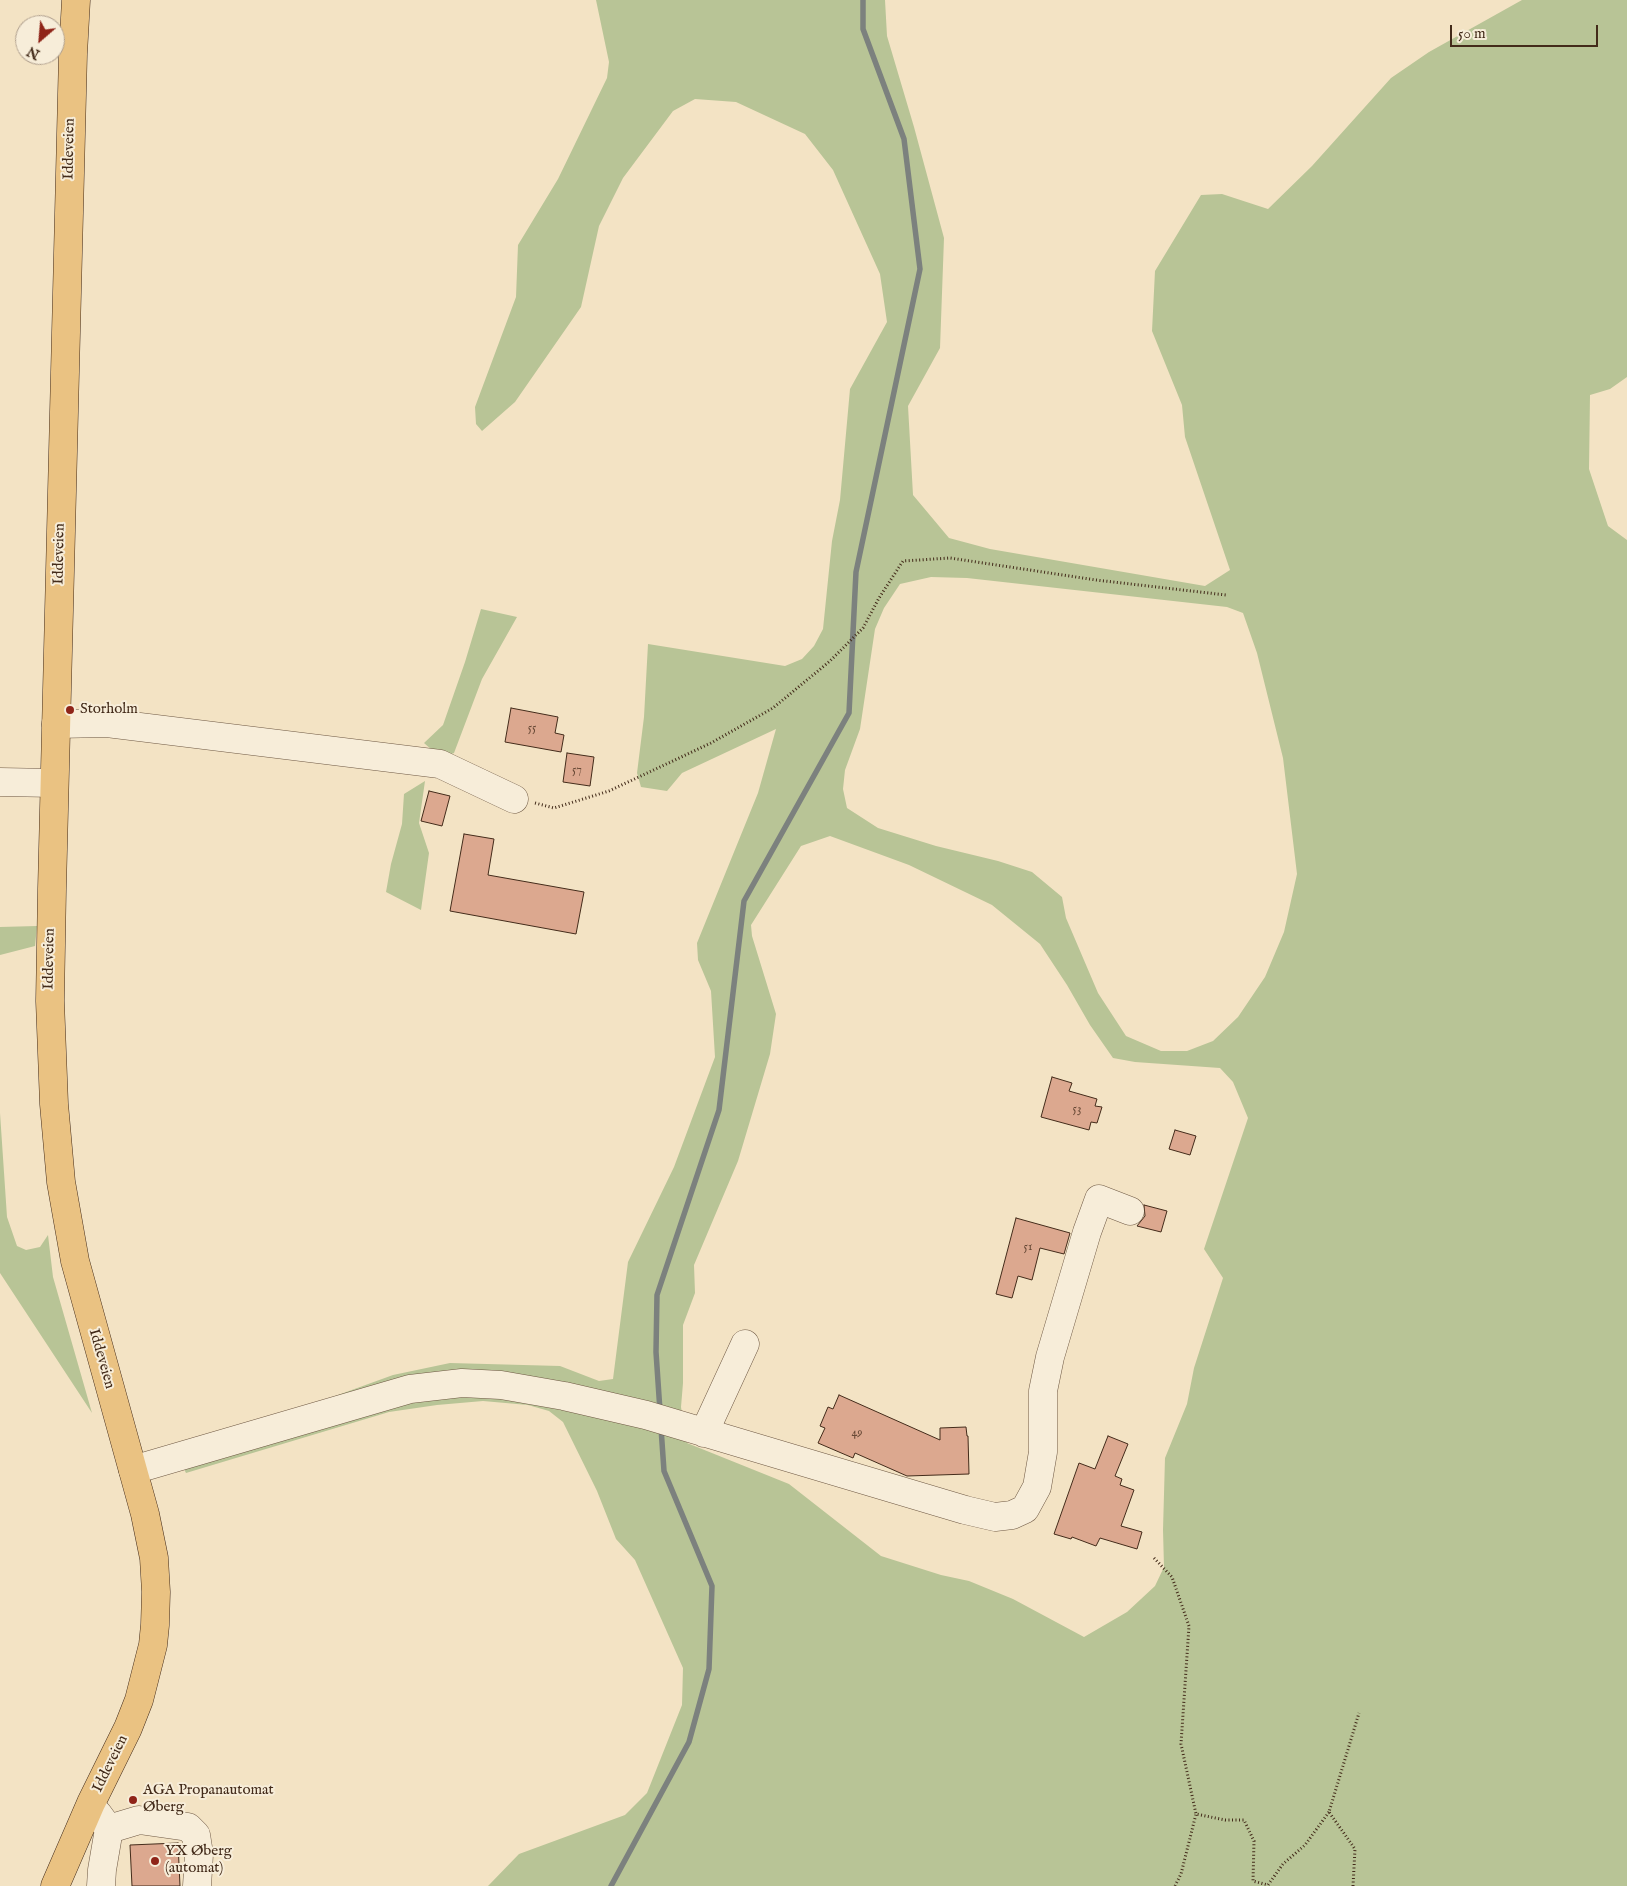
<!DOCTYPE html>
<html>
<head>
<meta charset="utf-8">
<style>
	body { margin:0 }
	#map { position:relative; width:1627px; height:1886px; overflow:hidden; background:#f3e3c4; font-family:"IM FELL English",serif }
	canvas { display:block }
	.north { position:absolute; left:15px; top:15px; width:50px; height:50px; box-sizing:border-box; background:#f7edd9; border:1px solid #af9f8d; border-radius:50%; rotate:207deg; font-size:14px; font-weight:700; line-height:20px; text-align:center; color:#432b1a }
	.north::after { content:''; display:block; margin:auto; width:18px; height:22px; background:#8f2418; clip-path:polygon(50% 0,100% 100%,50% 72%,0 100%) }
	.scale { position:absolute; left:1450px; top:25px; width:148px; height:22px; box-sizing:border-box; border:2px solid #432b1a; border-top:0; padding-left:6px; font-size:15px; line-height:18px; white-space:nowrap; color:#432b1a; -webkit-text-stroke:4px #f7edd9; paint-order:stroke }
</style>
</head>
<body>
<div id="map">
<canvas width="1627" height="1886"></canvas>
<div class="north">N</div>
<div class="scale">50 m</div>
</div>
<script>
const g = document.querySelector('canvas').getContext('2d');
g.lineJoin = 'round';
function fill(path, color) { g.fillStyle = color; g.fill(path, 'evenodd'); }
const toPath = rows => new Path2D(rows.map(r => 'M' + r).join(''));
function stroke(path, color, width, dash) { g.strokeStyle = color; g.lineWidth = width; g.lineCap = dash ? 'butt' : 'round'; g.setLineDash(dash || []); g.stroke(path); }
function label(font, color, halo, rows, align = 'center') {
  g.font = font + ' "IM FELL English",serif'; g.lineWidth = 4; g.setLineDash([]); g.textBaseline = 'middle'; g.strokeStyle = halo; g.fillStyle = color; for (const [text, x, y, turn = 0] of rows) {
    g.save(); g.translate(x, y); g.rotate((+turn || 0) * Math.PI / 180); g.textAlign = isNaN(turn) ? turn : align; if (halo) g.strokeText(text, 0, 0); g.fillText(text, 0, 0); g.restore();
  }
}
const green = toPath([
	[596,0,885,0,887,36,914,127,944,238,940,348,908,406,913,495,949,538,990,549,1205,586,1230,570,1185,437,1182,405,1152,331,1155,271,1201,195,1222,194,1268,209,1312,166,1391,78,1429,52,1522,0,1627,0,1627,377,1610,389,1590,395,1589,469,1608,526,1627,540,1627,1886,488,1886,519,1854,625,1815,647,1793,682,1705,683,1668,635,1560,616,1539,597,1491,563,1422,549,1411,528,1405,483,1401,437,1405,389,1412,186,1473,173,1447,283,1415,393,1375,450,1363,560,1366,599,1381,613,1379,628,1262,674,1167,715,1057,711,991,698,960,697,943,758,793,776,729,682,773,667,791,641,787,637,773,644,717,648,644,785,666,802,659,814,646,823,629,832,541,840,500,850,389,887,322,880,274,833,170,805,134,736,102,695,99,673,111,623,178,599,226,581,307,515,402,482,431,476,424,475,407,516,297,518,245,558,179,607,78,609,62],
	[931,577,967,578,1227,607,1243,613,1257,653,1283,758,1297,874,1284,932,1265,977,1238,1017,1213,1041,1187,1051,1161,1051,1126,1036,1098,993,1066,918,1062,897,1032,872,998,861,936,846,878,828,847,808,843,789,845,770,860,729,875,629,884,608,900,584],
	[830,836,909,865,992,905,1040,944,1067,985,1090,1025,1113,1058,1135,1062,1220,1068,1233,1082,1248,1118,1204,1249,1223,1278,1194,1368,1187,1404,1165,1458,1163,1530,1164,1567,1155,1586,1127,1612,1084,1637,1013,1599,969,1581,941,1575,881,1556,789,1484,687,1443,681,1407,683,1383,683,1325,695,1293,694,1265,738,1161,770,1054,776,1014,752,936,751,925,801,846],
	[481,609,517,617,482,679,454,753,441,758,424,743,443,725,465,662],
	[425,781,419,823,429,853,421,910,386,892,391,864,402,824,404,794],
	[37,926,35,946,0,955,0,927],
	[0,1113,7,1217,17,1246,26,1250,40,1247,48,1235,53,1277,92,1413,0,1273]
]);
const stream = toPath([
	[660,1411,656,1352,657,1295,719,1110,744,901,849,713,856,572,920,269,904,139,863,29,863,0],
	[611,1886,689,1742,709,1669,712,1586,664,1471,661,1428]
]);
const building = toPath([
	[511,708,558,717,555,733,564,735,561,752,505,742,511,708],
	[567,753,594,757,590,786,563,782,567,753],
	[429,791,450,796,442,826,421,821,429,791],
	[464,834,494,839,488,875,584,892,576,934,450,911,464,834],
	[1052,1077,1072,1083,1069,1091,1097,1099,1095,1106,1102,1107,1097,1123,1091,1122,1089,1130,1041,1117,1052,1077],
	[1175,1130,1196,1136,1190,1155,1169,1149,1175,1130],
	[1144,1205,1167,1211,1161,1232,1137,1226,1145,1216,1144,1205],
	[1016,1218,1070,1233,1064,1254,1040,1248,1032,1280,1018,1276,1012,1298,996,1294,1016,1218],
	[839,1395,940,1440,940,1428,966,1427,967,1436,968,1436,969,1474,907,1476,855,1453,853,1458,818,1443,825,1428,820,1426,828,1407,833,1409,839,1395],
	[1108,1436,1128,1444,1115,1476,1122,1479,1120,1485,1134,1490,1121,1526,1142,1532,1137,1549,1100,1538,1096,1546,1072,1537,1071,1539,1054,1534,1079,1463,1095,1469,1108,1436],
	[178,1843,180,1886,132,1886,130,1845,178,1843]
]);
const path = toPath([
	[535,803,554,808,609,791,711,743,773,708,830,661,863,628,879,598,903,561,950,558,1096,580,1226,595],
	[1154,1558,1172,1577,1189,1626,1181,1744,1196,1814,1225,1820,1244,1820,1254,1841,1253,1881,1268,1885,1283,1864,1305,1845,1329,1812],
	[1175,1886,1181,1874,1196,1814],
	[1353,1886,1355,1849,1329,1812,1359,1713]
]);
const minor = toPath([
	[56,724,107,723,440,764,514,799],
	[0,782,54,783],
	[704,1433,745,1344],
	[133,1470,410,1389,462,1383,501,1385,564,1396,646,1415,965,1510,995,1517,1012,1515,1025,1509,1037,1487,1043,1452,1043,1391,1050,1357,1087,1232,1099,1199,1130,1211],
	[98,1814,109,1829,102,1870,101,1886],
	[109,1829,139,1820,188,1827,196,1835,199,1854,197,1886]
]);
const major = toPath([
	[55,1886,91,1803,128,1728,139,1700,153,1645,155,1625,156,1592,154,1558,145,1514,75,1261,61,1182,54,1104,50,1001,52,889,73,54,76,0]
]);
const markers = [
	[70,710,5,"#8f2418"],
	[133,1800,5,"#8f2418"],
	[155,1861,5,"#8f2418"]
];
const numberNames = [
	["55",532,729],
	["57",577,771],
	["53",1077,1110],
	["51",1028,1248],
	["49",857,1434]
];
const streetNames = [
	["Iddeveien",70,149,-89],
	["Iddeveien",60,554,-89],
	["Iddeveien",50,959,-89],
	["Iddeveien",101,1359,74],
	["Iddeveien",111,1764,-64]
];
const poiNames = [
	["Storholm",80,710],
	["AGA Propanautomat",143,1791],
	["Øberg",143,1808],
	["YX Øberg",165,1852],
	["(automat)",165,1869]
];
fill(green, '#b8c496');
stroke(stream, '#7c817e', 5.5);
fill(building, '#dca88f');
stroke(building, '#432b1a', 1);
stroke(minor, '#6f5944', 29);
stroke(major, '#432b1a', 29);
stroke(path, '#432b1a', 3, [1, 2.5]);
stroke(minor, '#f7edd9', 28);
stroke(major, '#eac282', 28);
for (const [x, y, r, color] of markers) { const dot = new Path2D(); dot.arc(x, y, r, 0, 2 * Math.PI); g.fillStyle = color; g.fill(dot); stroke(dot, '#f7edd9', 2); }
label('12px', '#694a37', null, numberNames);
label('15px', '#432b1a', '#f7edd9', streetNames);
label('15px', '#432b1a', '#f7edd9', poiNames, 'left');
</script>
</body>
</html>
